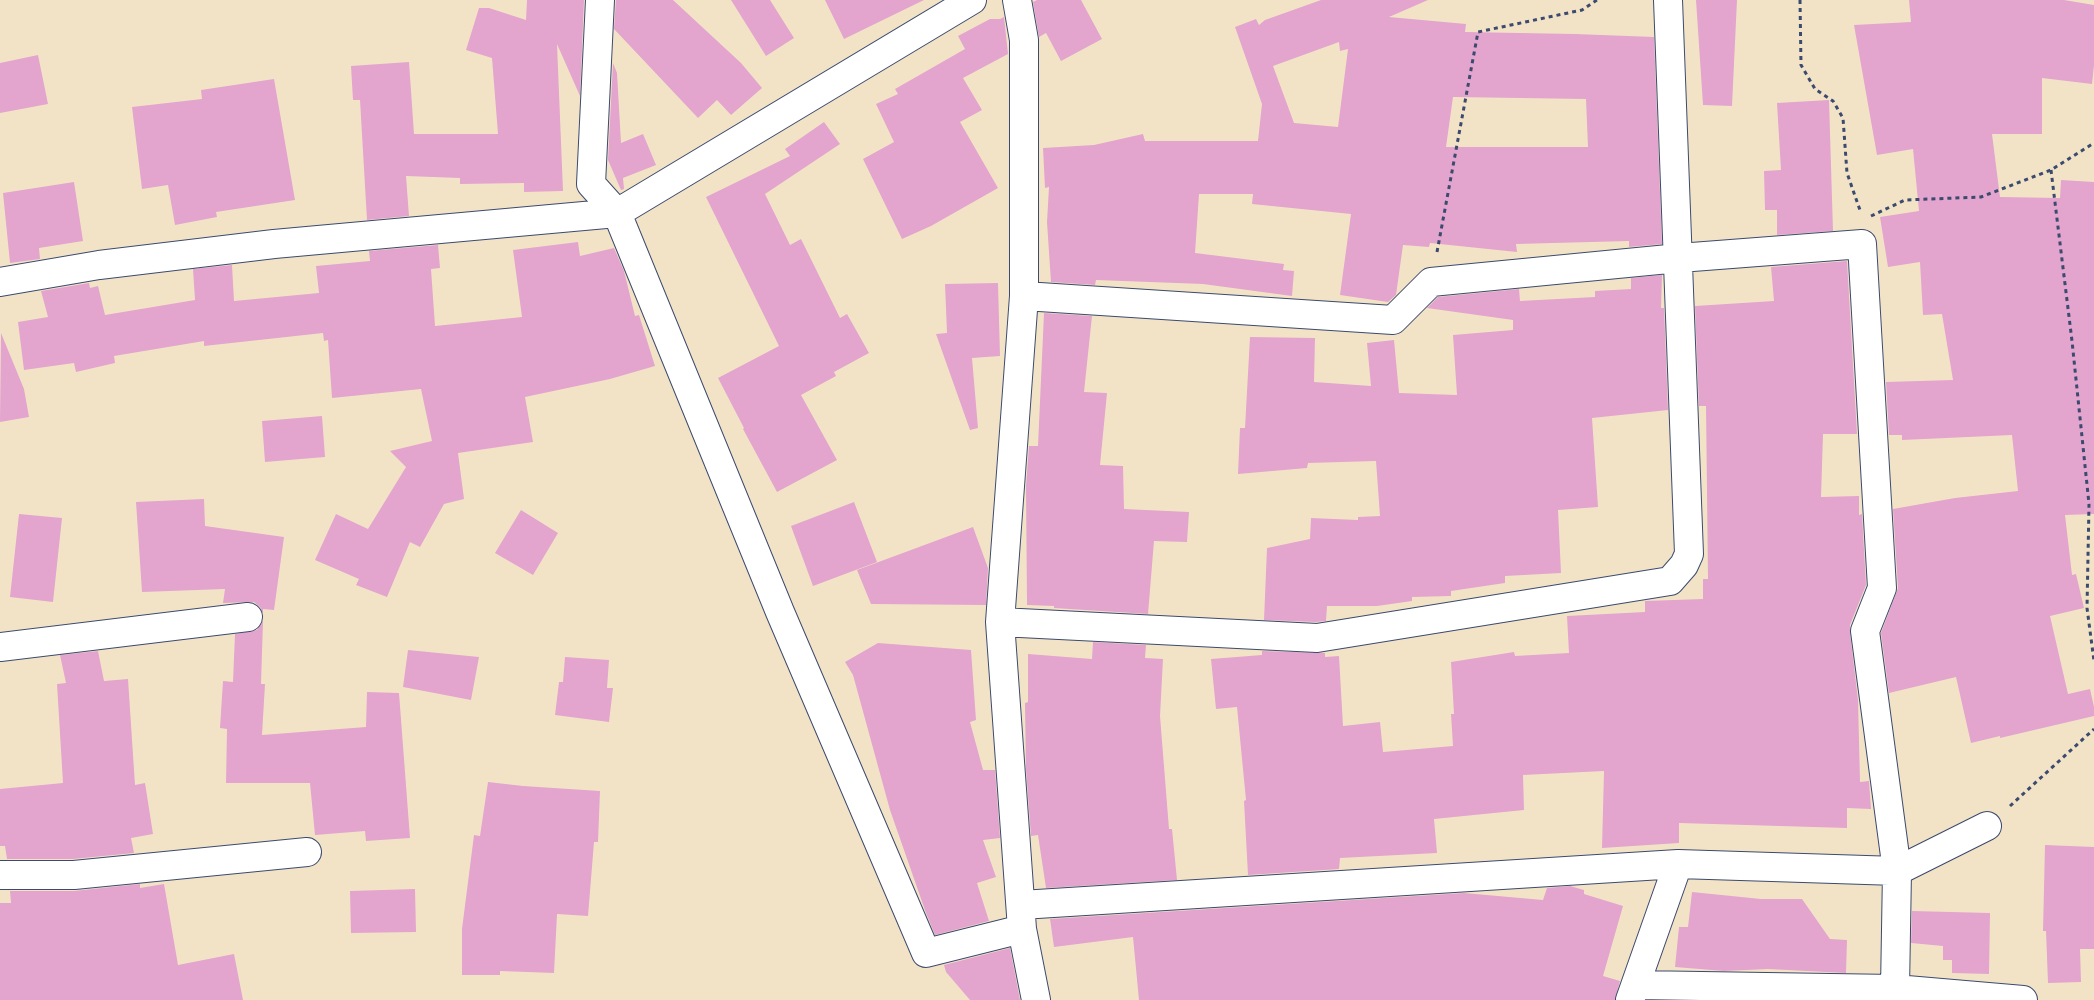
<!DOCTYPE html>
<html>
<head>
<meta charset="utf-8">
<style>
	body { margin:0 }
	canvas { display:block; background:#f2e3c7 }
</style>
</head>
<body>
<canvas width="2094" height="1000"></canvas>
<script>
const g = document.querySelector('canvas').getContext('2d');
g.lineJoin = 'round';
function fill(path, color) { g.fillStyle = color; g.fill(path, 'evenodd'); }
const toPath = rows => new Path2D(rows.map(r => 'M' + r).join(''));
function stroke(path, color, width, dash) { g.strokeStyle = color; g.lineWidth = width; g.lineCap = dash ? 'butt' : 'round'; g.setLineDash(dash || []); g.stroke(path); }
const building = toPath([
	[527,0,584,0,580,96,557,44,563,191,524,192,524,183,460,184,460,178,406,176,409,216,367,220,360,100,353,100,351,66,409,62,414,134,498,134,492,58,466,50,479,8,489,8,526,20],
	[616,0,673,0,741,63,762,88,731,115,717,100,698,118,614,29],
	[731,0,770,0,794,38,766,56],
	[825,0,924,0,844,39],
	[1037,0,1081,0,1102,39,1061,61,1046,33,1039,37,1033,2],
	[1321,0,1428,0,1389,17,1466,24,1465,32,1575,34,1654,37,1662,244,1629,247,1629,241,1516,244,1517,252,1430,243,1429,247,1403,245,1396,295,1388,302,1340,295,1351,214,1252,204,1253,194,1199,194,1195,253,1284,264,1283,270,1294,271,1292,296,1203,284,1096,280,1095,285,1051,282,1047,222,1049,187,1045,188,1043,148,1094,145,1143,134,1145,141,1258,141,1262,104,1235,27,1256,19,1259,25,1265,20],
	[1339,42,1340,51,1348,49,1338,127,1294,123,1273,66],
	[1453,97,1586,99,1588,147,1446,147],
	[1696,0,1737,0,1732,106,1703,105],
	[1909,0,2064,0,2094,5,2094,65,2092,84,2042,78,2042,134,1992,134,2000,197,2060,198,2061,180,2094,182,2094,514,2065,515,2072,575,2076,574,2084,608,2050,616,2068,694,2090,689,2094,707,2094,716,2000,738,2000,736,1971,743,1956,677,1889,693,1881,633,1898,588,1893,509,1955,498,2018,491,2012,435,1902,440,1902,435,1889,435,1886,382,1953,380,1942,314,1923,315,1920,262,1888,267,1880,217,1919,211,1913,149,1877,155,1854,25,1911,22],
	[1004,17,1008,54,963,78,982,110,960,122,998,188,931,226,902,239,863,159,894,142,876,104,898,94,895,89,965,49,958,36,990,19,1000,19],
	[38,55,48,104,0,113,0,63],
	[613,63,617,73,621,143,643,134,656,165,623,178,624,189,621,190,608,160],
	[274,79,295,200,216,212,217,217,175,225,168,185,142,189,132,107,202,99,201,90],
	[1829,100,1833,231,1777,235,1777,210,1765,210,1764,171,1781,170,1777,103],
	[824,122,840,144,765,194,790,245,801,239,840,318,847,314,869,353,834,372,836,376,801,395,837,460,777,492,743,429,744,428,718,378,779,346,706,197,790,156,785,149],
	[74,182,83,241,39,248,40,259,10,263,3,193],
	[578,242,580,256,614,248,624,271,635,316,639,315,655,366,610,379,525,397,533,442,458,453,464,499,444,504,420,547,410,542,387,597,356,585,359,579,315,560,336,514,368,529,406,467,390,451,432,441,421,389,332,398,328,340,324,341,323,333,204,346,204,341,114,356,115,363,76,372,74,363,24,370,18,322,48,317,41,291,89,283,90,288,98,286,105,315,195,300,193,269,232,265,234,301,319,293,316,266,370,261,369,251,438,245,440,268,431,269,435,326,522,317,513,250],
	[1847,261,1857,434,1823,434,1821,497,1859,496,1859,515,1862,514,1866,585,1850,625,1850,633,1858,700,1860,782,1869,781,1871,809,1847,808,1847,828,1679,823,1679,843,1602,848,1604,771,1523,775,1524,810,1434,819,1437,853,1340,858,1339,869,1248,875,1244,801,1246,800,1237,707,1216,709,1211,659,1262,655,1262,651,1325,653,1325,657,1339,656,1343,726,1380,722,1383,752,1453,746,1451,714,1454,714,1451,662,1514,652,1515,656,1569,653,1567,616,1645,612,1645,601,1703,599,1703,579,1708,579,1706,406,1699,406,1695,306,1774,301,1771,267],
	[1662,275,1661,308,1664,308,1668,410,1592,418,1598,507,1558,510,1561,573,1505,576,1505,583,1451,591,1451,596,1412,597,1412,601,1377,606,1327,606,1326,621,1316,622,1264,620,1267,548,1310,539,1311,518,1358,520,1358,517,1380,516,1376,461,1308,463,1307,468,1238,474,1240,428,1245,428,1250,337,1315,338,1314,382,1371,386,1367,343,1394,340,1399,393,1457,395,1453,335,1513,330,1513,320,1427,308,1438,297,1519,289,1520,301,1595,297,1595,291,1631,289,1631,278],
	[998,283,1000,356,972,358,978,428,970,430,936,334,947,333,945,284],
	[1044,313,1092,316,1084,392,1107,393,1100,465,1123,466,1124,509,1189,512,1187,542,1154,541,1148,614,1054,608,1054,606,1027,605,1026,486,1029,446,1038,446],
	[1,333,24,389,29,417,0,422],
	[322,416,325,457,265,462,262,421],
	[204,499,205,526,284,537,274,610,263,609,263,614,260,607,254,602,223,603,225,589,142,592,136,502],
	[854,502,877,562,813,586,791,526],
	[521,510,558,533,533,575,495,553],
	[19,514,62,518,53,602,10,597],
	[973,527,988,568,986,605,871,604,857,570],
	[263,621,261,684,265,684,262,735,366,727,367,692,399,693,410,838,366,841,365,831,315,835,310,783,226,783,227,729,220,728,223,681,233,682,235,634,257,630],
	[1093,642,1146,645,1145,658,1163,659,1160,716,1169,829,1172,829,1177,880,1046,888,1038,835,1031,836,1026,769,1025,703,1028,702,1028,654,1092,659],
	[878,643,971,650,976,720,970,722,983,770,995,770,1000,838,983,840,996,877,977,883,989,921,935,935,926,913,890,810,853,675,845,662],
	[408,650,479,657,471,700,403,687],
	[98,651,104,681,128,679,135,785,145,783,153,834,131,838,134,853,73,859,7,859,5,846,0,846,0,789,63,783,57,684,66,683,60,655],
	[565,657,609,660,607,688,613,688,609,722,555,715,559,682,563,682],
	[488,782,523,786,600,791,598,842,594,842,588,916,557,914,554,973,500,971,500,975,462,975,462,929,474,835,480,836],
	[2045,845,2094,847,2094,949,2080,949,2081,982,2048,983,2046,931,2043,931],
	[140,884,140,888,164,884,178,965,234,954,243,1000,0,1000,0,903,11,903,10,891,74,891],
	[1570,886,1584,890,1584,894,1623,906,1603,976,1620,981,1615,1000,1139,1000,1133,937,1054,947,1050,919,1464,893,1543,900,1547,888],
	[415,889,416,932,351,933,350,891],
	[1692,892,1761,899,1802,899,1830,939,1847,940,1846,973,1768,969,1724,971,1675,967,1679,927,1688,927],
	[1912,911,1990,913,1989,974,1952,973,1952,960,1943,960,1943,946,1911,943],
	[1010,948,1020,1000,970,1000,946,972,944,965]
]);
const path = toPath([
	[1800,0,1801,65,1815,89,1833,101,1843,118,1847,173,1861,213],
	[2051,170,2072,341,2089,504,2087,608,2094,661],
	[1871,216,1905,200,1981,197,2051,170,2094,143],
	[1437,252,1478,32,1582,10,1597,0],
	[2010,806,2094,729]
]);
const minor = toPath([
	[600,0,591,184,617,213,972,0],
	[1017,0,1024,40,1024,296,1000,622,1022,929,1036,1000],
	[0,282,99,265,274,244,617,213,780,612,926,953,1022,929],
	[1024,296,1393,320,1431,282,1679,258,1862,244,1882,588,1865,631,1897,871,1895,989,1896,1000],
	[1000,622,1317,638,1670,581,1684,565,1689,554,1668,0],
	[0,647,248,617],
	[0,875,74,875,307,852],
	[1021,905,1678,864,1897,871,1987,826],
	[1637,985,1895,989,2023,1000],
	[1630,1000,1678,864]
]);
fill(building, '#e3a5ce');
stroke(minor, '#3b4a6e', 30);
stroke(path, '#3b4a6e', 3, [4, 4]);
stroke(minor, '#fff', 28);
</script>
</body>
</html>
